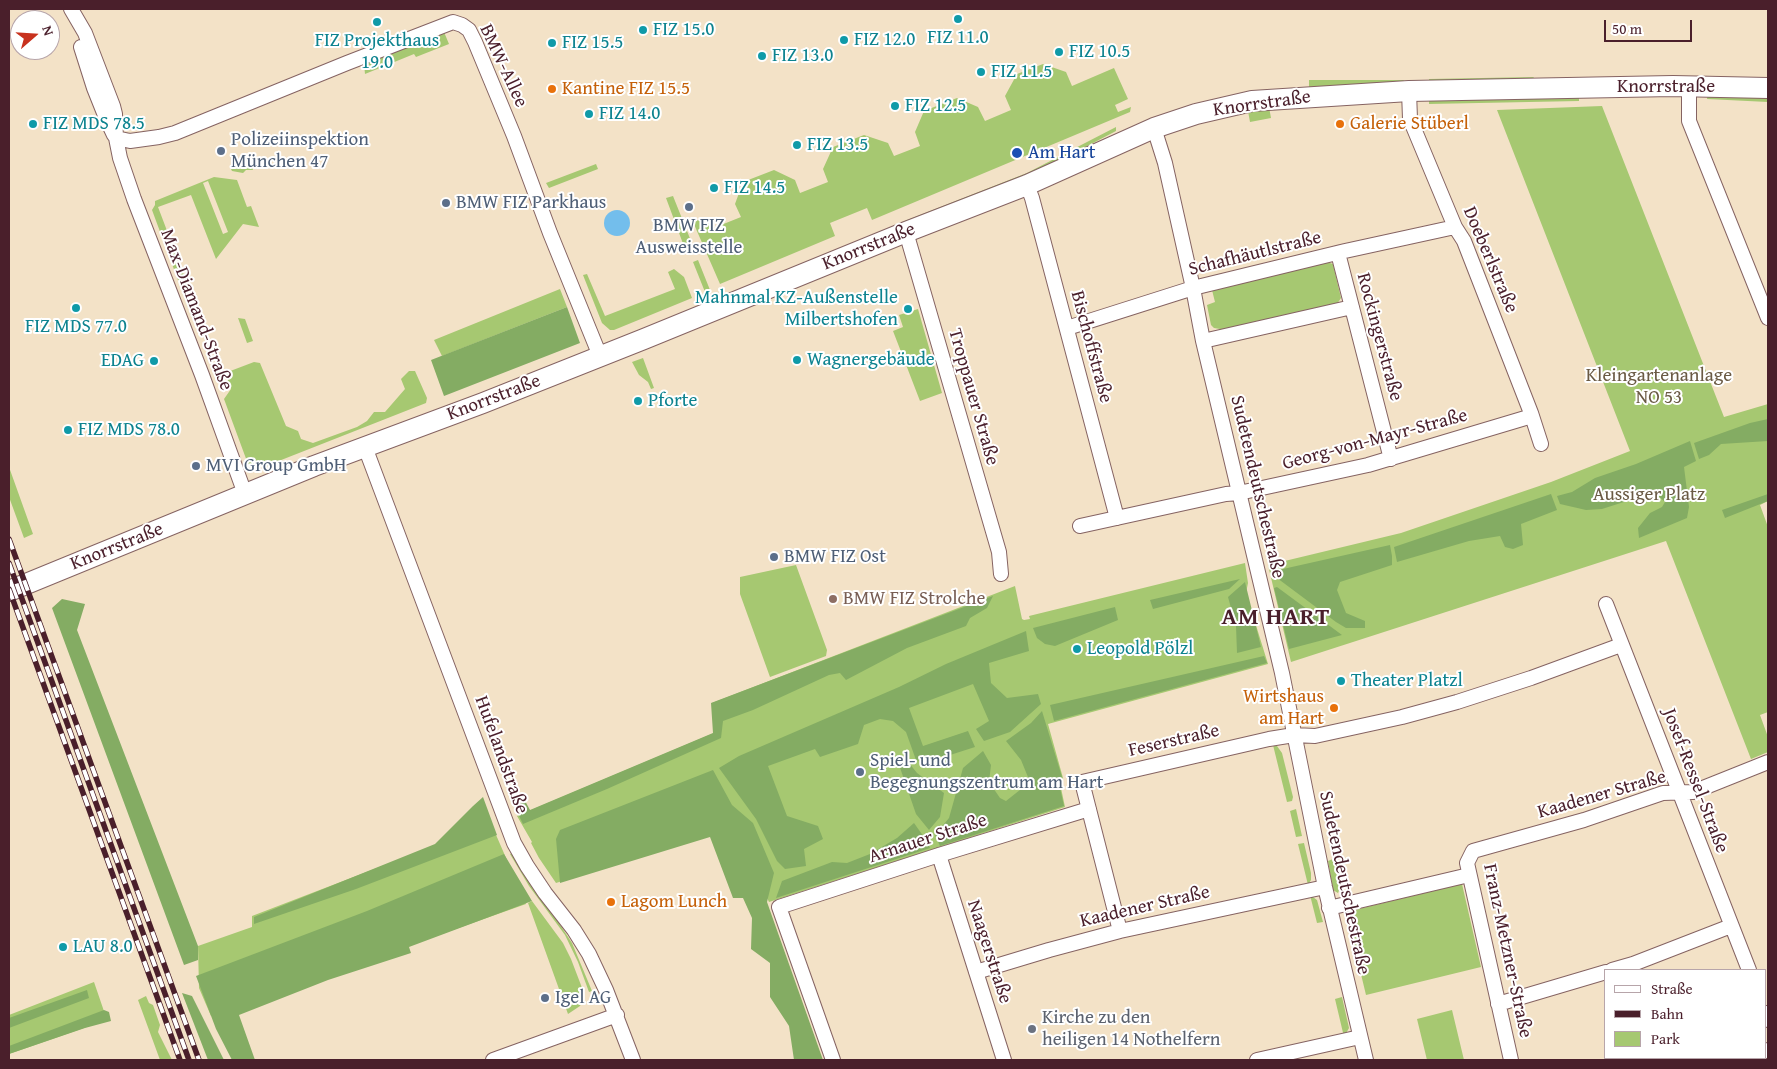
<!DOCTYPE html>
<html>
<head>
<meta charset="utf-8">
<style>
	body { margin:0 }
	#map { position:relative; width:1777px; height:1069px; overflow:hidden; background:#f3e2c7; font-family:"Gentium Book Plus",serif }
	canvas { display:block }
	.frame { position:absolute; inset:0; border:10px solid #4a1f2b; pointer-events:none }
	.legend { position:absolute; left:1604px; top:969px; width:162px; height:90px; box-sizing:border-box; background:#fff; border:1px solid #b7a5aa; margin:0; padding:6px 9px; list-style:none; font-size:15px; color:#4a1f2b }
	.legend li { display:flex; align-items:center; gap:10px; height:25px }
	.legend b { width:25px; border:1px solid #b7a5aa }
	.north { position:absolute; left:10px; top:10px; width:50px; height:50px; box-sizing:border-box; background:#fff; border:1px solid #b7a5aa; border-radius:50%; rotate:71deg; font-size:14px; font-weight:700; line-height:20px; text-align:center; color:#4a1f2b }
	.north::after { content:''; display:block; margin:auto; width:18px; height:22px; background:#c8321e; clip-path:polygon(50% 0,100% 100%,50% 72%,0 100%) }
	.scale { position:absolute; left:1604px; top:20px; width:88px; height:22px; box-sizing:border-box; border:2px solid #4a1f2b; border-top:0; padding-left:6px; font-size:15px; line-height:18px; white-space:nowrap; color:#4a1f2b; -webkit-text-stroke:4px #fff; paint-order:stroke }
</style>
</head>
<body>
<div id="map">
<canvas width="1777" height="1069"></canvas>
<div class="frame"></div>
<ul class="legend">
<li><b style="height:6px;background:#fff"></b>Straße</li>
<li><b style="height:6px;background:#4a1f2b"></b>Bahn</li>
<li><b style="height:14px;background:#a6c871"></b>Park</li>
</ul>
<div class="north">N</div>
<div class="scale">50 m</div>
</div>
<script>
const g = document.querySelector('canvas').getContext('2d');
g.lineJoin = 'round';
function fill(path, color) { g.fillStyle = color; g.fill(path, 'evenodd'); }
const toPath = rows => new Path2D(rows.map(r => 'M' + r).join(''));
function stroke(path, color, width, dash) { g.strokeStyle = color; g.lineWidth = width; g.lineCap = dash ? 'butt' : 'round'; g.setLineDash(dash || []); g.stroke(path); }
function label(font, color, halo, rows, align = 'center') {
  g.font = font + ' "Gentium Book Plus",serif'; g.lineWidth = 4; g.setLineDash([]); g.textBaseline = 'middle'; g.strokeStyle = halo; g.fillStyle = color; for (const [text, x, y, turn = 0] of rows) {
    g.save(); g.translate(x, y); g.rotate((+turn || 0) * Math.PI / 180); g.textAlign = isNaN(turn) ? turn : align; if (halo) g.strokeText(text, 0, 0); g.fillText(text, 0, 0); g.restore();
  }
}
const green = toPath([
	[444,32,449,44,416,57,414,54,365,74,364,64],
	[1043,64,1066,72,1072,86,1114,68,1128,99,1115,105,1118,112,1131,107,1130,112,872,220,867,208,830,223,835,236,720,284,693,222,706,217,711,229,741,217,735,204,743,182,774,170,795,180,800,193,828,182,823,169,833,147,864,135,888,143,894,156,920,146,915,132,924,111,957,98,978,107,985,121,1011,110,1005,96,1017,74],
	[1534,77,1531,81,1429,84,1429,79],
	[1309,80,1403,80,1406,82,1309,87],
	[1708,92,1710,95,1768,98,1768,102,1707,99],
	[1579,97,1579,101,1429,104,1429,100],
	[1602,106,1724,417,1768,404,1768,501,1760,505,1768,527,1768,712,1760,715,1768,737,1768,752,1751,759,1666,541,1291,662,1268,565,1401,533,1551,482,1630,451,1497,110],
	[1269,107,1271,118,1250,122,1248,111],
	[1116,127,1116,131,1034,174,905,226,902,222,1027,173],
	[249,159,253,170,246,170,243,173,232,171,230,167],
	[596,164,598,169,549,188,546,183],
	[214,177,237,180,247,207,251,206,259,227,243,224,216,259,191,195,158,207,199,315,192,318,152,210,155,205,155,201],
	[208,181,228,232,223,234,203,183],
	[673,196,693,246,685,249,666,198],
	[698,260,710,290,705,292,693,262],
	[1327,262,1333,264,1341,298,1337,304,1221,332,1220,329,1214,328,1211,325,1207,305,1215,302,1212,290],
	[674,269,684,277,692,298,614,330,610,330,602,323,583,275,587,274,605,316,675,289,668,272],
	[560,289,567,307,442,356,434,340],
	[918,309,942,393,920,401,893,331,903,327,899,315],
	[238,318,245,319,253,341,247,343],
	[643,358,654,388,651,389,648,382,639,375,632,362],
	[254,362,260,363,286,426,298,431,301,439,313,443,357,427,367,421,374,412,385,412,405,389,401,379,409,371,415,371,427,398,426,403,266,466,248,464,224,399,231,389,225,373],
	[9,467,33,534,24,538,9,497],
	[1245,563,1248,583,1246,593,1268,664,1048,724,1063,778,1061,788,1065,807,769,902,734,826,556,883,539,858,531,843,532,842,517,816,714,733,712,703,1015,586,1022,619,1024,620,1030,619,1029,616],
	[796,565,827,650,826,656,770,677,740,594,740,577],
	[1273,745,1277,746,1282,753,1293,797,1292,801,1287,802],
	[1296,809,1302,836,1296,837,1290,811],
	[490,821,526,904,211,1016,199,988,198,946,252,927,252,916,429,848],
	[1304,843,1311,873,1311,880,1308,885,1298,844],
	[513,853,572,943,592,991,589,992,578,962,565,935,529,886,510,854],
	[1333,859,1340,888,1338,893,1333,890,1328,861],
	[1462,884,1481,967,1366,995,1346,912],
	[1310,895,1317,900,1323,922,1317,923],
	[532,901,563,943,571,959,584,993,583,1000,580,1006,568,1014,528,903],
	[94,982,107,1020,9,1054,9,1015],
	[146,996,149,1003,153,1005,160,1025,158,1032,172,1060,160,1060,138,1000],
	[1342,997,1349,1028,1344,1037,1335,999],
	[1452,1010,1464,1060,1427,1060,1417,1019]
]);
const forest = toPath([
	[567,307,580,343,444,396,431,360],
	[1768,419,1768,441,1721,444,1709,455,1699,459,1694,443,1750,423],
	[1690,441,1696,461,1684,467,1689,507,1687,518,1639,538,1638,528,1650,513,1662,507,1665,502,1654,492,1638,494,1627,501,1602,509,1586,510,1560,504,1557,496,1572,492,1595,478,1636,464],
	[1551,494,1557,510,1521,524,1523,545,1513,549,1505,547,1500,536,1469,541,1397,562,1394,547],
	[1768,494,1768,501,1725,518,1722,510],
	[1390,545,1392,556,1392,565,1340,582,1337,590,1346,613,1365,621,1365,628,1346,628,1336,622,1277,578,1274,571],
	[1240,579,1229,589,1153,609,1150,600],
	[1245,582,1261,647,1237,653,1236,626,1228,597],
	[1277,587,1342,635,1289,649,1274,588],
	[993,596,987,608,970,618,966,626,907,648,846,680,840,673,829,675,753,710,723,721,721,738,607,789,523,824,513,804,524,799,530,810,713,733,711,703],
	[62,599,85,604,77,630,198,946,198,960,184,965,52,608],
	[1115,607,1118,620,1055,646,1045,644,1037,638,1033,628],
	[1026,631,1029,651,989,663,991,683,1007,698,1038,694,1041,704,1010,732,984,741,976,729,989,721,973,684,909,708,923,746,968,731,975,747,947,756,935,756,927,762,916,760,906,732,893,721,880,719,864,725,858,744,820,757,815,749,768,766,787,816,818,826,823,839,804,849,806,866,785,869,777,861,756,819,719,768,739,756,899,687,946,664],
	[1264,656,1267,663,1054,721,1050,705],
	[1042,711,1062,777,1060,788,1064,806,940,846,935,835,949,818,963,768,983,751,991,765,989,782,1000,798,1006,801,1030,782,1021,760,1006,741,1031,723],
	[905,758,917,773,944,793,940,817,929,830,916,814,897,759],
	[713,770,732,805,753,823,774,873,767,902,823,1060,794,1060,789,1026,770,997,770,963,751,949,752,918,743,898,733,898,710,837,560,883,556,839,560,830],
	[483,797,497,835,356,889,254,924,254,917,435,844,473,806],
	[914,823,926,840,930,848,776,898,782,881,832,862,847,863,870,854,897,838],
	[504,854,532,901,409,947,411,953,328,980,239,1015,255,1060,232,1060,216,1029,196,976,367,911],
	[87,990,89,998,9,1028,9,1018],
	[182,993,192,996,224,1060,208,1060],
	[104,1010,109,1012,111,1021,85,1028,9,1054,9,1046]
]);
const water = toPath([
	'604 223a13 13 0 1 1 26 0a13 13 0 1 1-26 0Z'
]);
const street = toPath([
	[71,9,85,33,113,106,115,114,116,138,120,158,134,199,202,375,245,494],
	[81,47,94,88,106,118,114,135],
	[1689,86,1689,121,1768,318],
	[1409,91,1410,119,1455,227,1464,241,1531,413,1541,444],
	[1154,128,1165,163,1193,288,1203,341,1282,673,1325,887,1366,1060],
	[116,138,130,141,159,137,175,133,347,63,453,22,462,25,469,30,475,42,514,136,550,233,600,356],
	[1027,185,1032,198,1117,518],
	[906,232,999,552,1001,574],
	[1338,253,1391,459],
	[1067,328,1193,288,1345,251,1455,227],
	[1203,341,1352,307],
	[365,447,514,843,527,866,545,893,574,930,589,954,606,990,633,1060],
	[1080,526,1226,494,1239,493,1368,465,1532,416],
	[1606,604,1749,970],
	[939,855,1004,1060],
	[1329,908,1469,875],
	[1120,931,1082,782,1269,739,1294,735,1315,736,1402,717,1457,702,1531,678,1621,645],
	[1612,970,1633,964,1731,926],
	[976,972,1049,950,1120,931,1325,887],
	[1498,1004,1606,972],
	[1766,1013,1768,1020],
	[1766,1051,1768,1050],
	[493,1060,617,1015],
	[833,1060,779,907,939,855,1089,809],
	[1257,1060,1360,1037],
	[1511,1060,1467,863,1473,851,1584,820,1663,793,1693,792,1768,762],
	[1741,1060,1747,1058]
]);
const secondary = toPath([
	[9,591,314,466,483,403,644,339,906,232,1027,185,1154,128,1196,114,1252,101,1409,91,1673,86,1768,88]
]);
const rail = toPath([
	[9,539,199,1060],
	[9,563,189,1060],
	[9,589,180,1060]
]);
const markers = [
	[958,19,5,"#0f9aa8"],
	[377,22,5,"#0f9aa8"],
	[643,30,5,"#0f9aa8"],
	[844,40,5,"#0f9aa8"],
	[552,43,5,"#0f9aa8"],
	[1059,52,5,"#0f9aa8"],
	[762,56,5,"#0f9aa8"],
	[981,72,5,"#0f9aa8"],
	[552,89,5,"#e8710a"],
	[895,106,5,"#0f9aa8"],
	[589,114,5,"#0f9aa8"],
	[33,124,5,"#0f9aa8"],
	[1340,124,5,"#e8710a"],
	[797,145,5,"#0f9aa8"],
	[221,151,5,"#5c6f8a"],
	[1017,153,6,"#1a4fb4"],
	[714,188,5,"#0f9aa8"],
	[446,203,5,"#5c6f8a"],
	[689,207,5,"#5c6f8a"],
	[76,308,5,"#0f9aa8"],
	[908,309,5,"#0f9aa8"],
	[797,360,5,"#0f9aa8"],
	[154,361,5,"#0f9aa8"],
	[638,401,5,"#0f9aa8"],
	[68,430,5,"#0f9aa8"],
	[196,466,5,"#5c6f8a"],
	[774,557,5,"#5c6f8a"],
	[833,599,5,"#8d6e63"],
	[1077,649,5,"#0f9aa8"],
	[1341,681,5,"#0f9aa8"],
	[1334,708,5,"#e8710a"],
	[860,772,5,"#5c6f8a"],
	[611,902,5,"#e8710a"],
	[63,947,5,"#0f9aa8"],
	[545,998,5,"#5c6f8a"],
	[1032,1029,5,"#6b7280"]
];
const cultureNames = [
	["FIZ 15.0",653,30],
	["FIZ 11.0",958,38,"center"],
	["FIZ 12.0",854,40],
	["FIZ Projekthaus",377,41,"center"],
	["19.0",377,63,"center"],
	["FIZ 15.5",562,43],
	["FIZ 10.5",1069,52],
	["FIZ 13.0",772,56],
	["FIZ 11.5",991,72],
	["FIZ 12.5",905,106],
	["FIZ 14.0",599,114],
	["FIZ MDS 78.5",43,124],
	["FIZ 13.5",807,145],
	["FIZ 14.5",724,188],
	["Mahnmal KZ-Außenstelle",898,298,"right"],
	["Milbertshofen",898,320,"right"],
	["FIZ MDS 77.0",76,327,"center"],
	["Wagnergebäude",807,360],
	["EDAG",144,361,"right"],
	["Pforte",648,401],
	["FIZ MDS 78.0",78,430],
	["Leopold Pölzl",1087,649],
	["Theater Platzl",1351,681],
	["LAU 8.0",73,947]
];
const streetNames = [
	["BMW-Allee",503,66,65],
	["Knorrstraße",1666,87],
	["Knorrstraße",1262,104,-8],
	["Knorrstraße",869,247,-22],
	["Schafhäutlstraße",1255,254,-14],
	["Doeberlstraße",1490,260,67],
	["Max-Diamand-Straße",196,310,69],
	["Rockingerstraße",1379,337,75],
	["Bischoffstraße",1091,347,75],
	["Troppauer Straße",973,397,74],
	["Knorrstraße",494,398,-21],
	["Georg-von-Mayr-Straße",1375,440,-15],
	["Sudetendeutschestraße",1257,487,77],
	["Knorrstraße",117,547,-22],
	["Feserstraße",1174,741,-13],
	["Hufelandstraße",501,755,70],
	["Josef-Ressel-Straße",1695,781,69],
	["Kaadener Straße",1602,795,-16],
	["Arnauer Straße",928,839,-18],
	["Sudetendeutschestraße",1344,883,78],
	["Kaadener Straße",1145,907,-13],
	["Franz-Metzner-Straße",1507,951,78],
	["Naagerstraße",989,952,72]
];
const foodNames = [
	["Kantine FIZ 15.5",562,89],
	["Galerie Stüberl",1350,124],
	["Wirtshaus",1324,697,"right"],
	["am Hart",1324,719,"right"],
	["Lagom Lunch",621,902]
];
const serviceNames = [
	["Polizeiinspektion",231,140],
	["München 47",231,162],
	["BMW FIZ Parkhaus",456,203],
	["BMW FIZ",689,226,"center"],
	["Ausweisstelle",689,248,"center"],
	["MVI Group GmbH",206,466],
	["BMW FIZ Ost",784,557],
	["Spiel- und",870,761],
	["Begegnungszentrum am Hart",870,783],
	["Igel AG",555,998]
];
const transitNames = [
	["Am Hart",1028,153]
];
const parkNames = [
	["Kleingartenanlage",1659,376],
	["NO 53",1659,398],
	["Aussiger Platz",1649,495]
];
const educationNames = [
	["BMW FIZ Strolche",843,599]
];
const worshipNames = [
	["Kirche zu den",1042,1018],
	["heiligen 14 Nothelfern",1042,1040]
];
const districtNames = [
	["AM HART",1276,618]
];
fill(green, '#a6c871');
fill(forest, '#84ac63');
fill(water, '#73beec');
stroke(street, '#856362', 16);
stroke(secondary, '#856362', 22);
stroke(street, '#fff', 14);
stroke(secondary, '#fff', 20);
stroke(rail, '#4a1f2b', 5.5);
stroke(rail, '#fff', 4, [11]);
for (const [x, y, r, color] of markers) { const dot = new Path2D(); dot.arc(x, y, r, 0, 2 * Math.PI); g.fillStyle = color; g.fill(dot); stroke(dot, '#fff', 2); }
label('19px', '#0d838f', '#fff', cultureNames, 'left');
label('19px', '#4a1f2b', '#fff', streetNames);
label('19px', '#c56008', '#fff', foodNames, 'left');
label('19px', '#4e5e75', '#fff', serviceNames, 'left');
label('19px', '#164399', '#fff', transitNames, 'left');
label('19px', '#6a5a44', '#fff', parkNames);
label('19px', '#785e54', '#fff', educationNames, 'left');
label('19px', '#5b616d', '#fff', worshipNames, 'left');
g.letterSpacing = '1px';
label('bold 24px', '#4a1f2b', '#fff', districtNames);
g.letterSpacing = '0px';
</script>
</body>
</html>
